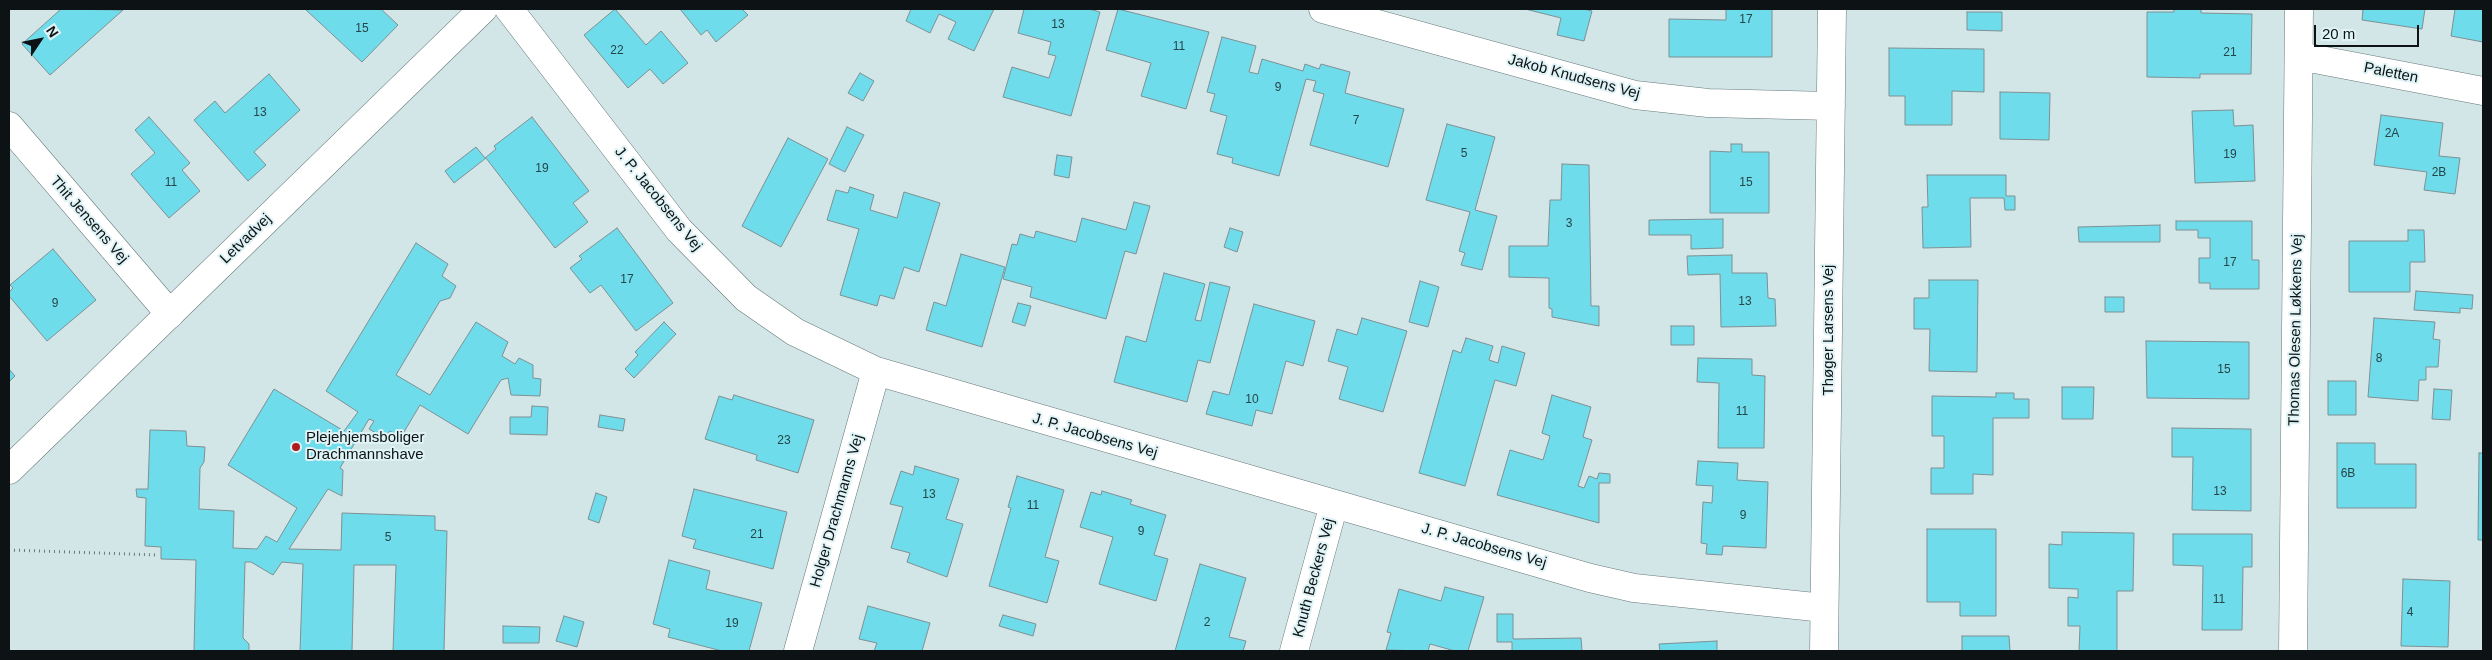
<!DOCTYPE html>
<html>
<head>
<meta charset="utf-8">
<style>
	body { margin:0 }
	#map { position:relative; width:2492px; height:660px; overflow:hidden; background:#d2e6e8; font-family:Helvetica,sans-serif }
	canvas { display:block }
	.frame { position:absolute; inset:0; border:10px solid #0d1314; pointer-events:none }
	.north { position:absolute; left:15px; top:15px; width:50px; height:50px; -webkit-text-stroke:4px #dff3f6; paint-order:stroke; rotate:56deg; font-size:14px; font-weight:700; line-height:20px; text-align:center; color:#0d1314 }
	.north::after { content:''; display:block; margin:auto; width:18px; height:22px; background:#0d1314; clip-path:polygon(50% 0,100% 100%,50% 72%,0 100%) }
	.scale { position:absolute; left:2314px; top:25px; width:105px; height:22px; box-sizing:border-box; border:2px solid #0d1314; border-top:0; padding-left:6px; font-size:15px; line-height:18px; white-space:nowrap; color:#0d1314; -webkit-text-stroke:4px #dff3f6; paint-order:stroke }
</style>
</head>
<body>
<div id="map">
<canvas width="2492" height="660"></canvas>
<div class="frame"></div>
<div class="north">N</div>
<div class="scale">20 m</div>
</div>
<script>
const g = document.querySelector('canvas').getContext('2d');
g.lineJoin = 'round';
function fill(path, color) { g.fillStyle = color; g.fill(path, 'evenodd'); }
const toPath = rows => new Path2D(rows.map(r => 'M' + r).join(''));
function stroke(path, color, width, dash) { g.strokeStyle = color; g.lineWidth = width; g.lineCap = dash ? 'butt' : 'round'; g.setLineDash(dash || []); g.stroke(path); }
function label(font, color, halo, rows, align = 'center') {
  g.font = font + ' Helvetica,sans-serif'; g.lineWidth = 4; g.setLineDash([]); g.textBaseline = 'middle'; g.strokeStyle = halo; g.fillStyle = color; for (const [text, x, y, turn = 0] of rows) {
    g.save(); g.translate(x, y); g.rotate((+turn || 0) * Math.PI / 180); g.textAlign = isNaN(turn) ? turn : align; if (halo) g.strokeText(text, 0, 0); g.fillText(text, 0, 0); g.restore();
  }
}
const building = toPath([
	[61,9,123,10,50,75,22,44,61,9],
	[305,9,381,9,398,25,362,62,305,9],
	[615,9,646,45,661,31,688,63,663,84,650,69,628,88,584,35,615,9],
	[680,9,742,9,748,15,716,42,707,30,701,35,680,9],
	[911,9,994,9,974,51,948,39,956,22,939,14,930,33,906,21,911,9],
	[1024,9,1089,9,1100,12,1071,116,1003,97,1012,67,1049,78,1056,56,1048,54,1051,42,1018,33,1024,9],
	[1118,9,1209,32,1186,109,1141,96,1151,63,1106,50,1118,9],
	[1525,9,1584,9,1592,11,1584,41,1557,35,1561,18,1525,9],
	[1726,9,1772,9,1772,57,1669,57,1669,19,1726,20,1726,9],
	[2174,9,2201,9,2201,13,2252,14,2251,74,2200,74,2200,78,2147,77,2147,12,2174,12,2174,9],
	[2363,9,2425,9,2422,29,2362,20,2363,9],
	[2455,9,2483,9,2483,42,2451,36,2455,9],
	[1967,12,2002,12,2002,31,1967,30,1967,12],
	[1222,37,1256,46,1249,72,1258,74,1262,59,1303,71,1305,64,1319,69,1321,64,1350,72,1345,93,1404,109,1388,167,1310,145,1324,94,1313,91,1316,81,1306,79,1279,176,1232,163,1233,158,1217,154,1227,116,1210,111,1215,94,1207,92,1222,37],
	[1889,48,1984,49,1984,92,1952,91,1952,125,1905,125,1905,96,1889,96,1889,48],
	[860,73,874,81,863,101,848,93,860,73],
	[269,74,300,110,254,152,266,165,248,181,194,120,215,101,225,113,269,74],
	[2000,92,2050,93,2049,140,2000,139,2000,92],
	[2233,110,2234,126,2253,125,2255,181,2195,183,2192,111,2233,110],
	[2381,115,2443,123,2439,156,2460,158,2455,194,2424,190,2427,172,2374,165,2381,115],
	[149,117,190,163,182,170,200,191,169,218,131,174,155,153,135,130,149,117],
	[532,117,589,191,573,203,588,222,555,248,486,158,454,183,445,171,476,147,485,158,496,149,494,146,532,117],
	[1447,124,1495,137,1475,210,1497,216,1482,270,1461,265,1465,253,1459,251,1470,212,1426,200,1447,124],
	[847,127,864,135,845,172,829,164,847,127],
	[788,138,828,159,781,247,742,226,788,138],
	[1731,144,1742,144,1742,152,1769,152,1769,213,1710,213,1710,151,1731,152,1731,144],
	[1057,155,1072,157,1069,178,1054,175,1057,155],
	[1562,164,1589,165,1591,306,1599,306,1599,326,1552,317,1552,309,1549,308,1549,278,1509,277,1509,246,1548,246,1550,200,1561,200,1562,164],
	[1927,175,2006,175,2006,196,2015,196,2015,210,2005,210,2004,198,1970,198,1971,247,1923,248,1922,207,1928,207,1927,175],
	[850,187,874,195,870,210,897,218,904,192,940,203,919,272,904,267,894,299,880,295,877,306,840,295,859,229,827,220,836,190,848,193,850,187],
	[1134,202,1150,206,1136,254,1125,251,1106,319,1030,297,1032,287,1003,279,1012,244,1017,245,1020,234,1034,238,1036,231,1076,242,1082,218,1126,230,1134,202],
	[1723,219,1723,248,1691,249,1691,235,1649,235,1649,220,1723,219],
	[2176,221,2252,221,2252,260,2259,260,2259,289,2210,289,2210,283,2199,283,2199,258,2210,258,2210,238,2198,238,2198,230,2176,230,2176,221],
	[2160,225,2160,242,2079,242,2078,227,2160,225],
	[617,228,673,303,636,331,601,285,590,293,570,268,582,259,579,256,617,228],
	[1230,228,1243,232,1237,252,1224,247,1230,228],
	[2408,230,2424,230,2425,262,2410,262,2410,292,2349,292,2349,241,2408,241,2408,230],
	[416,243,448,264,442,276,456,286,450,298,440,301,396,375,430,395,476,322,508,342,502,356,515,364,519,358,533,365,533,378,541,379,540,396,511,395,508,378,501,380,468,434,420,405,401,437,390,431,385,438,369,429,374,421,369,419,340,468,343,470,342,496,328,489,289,549,341,550,342,513,435,516,435,530,447,531,444,651,393,651,396,565,354,565,352,651,300,651,303,564,282,562,273,575,251,562,245,562,243,638,249,644,249,651,194,651,196,560,161,559,161,547,145,546,146,498,137,497,136,489,148,489,150,430,186,431,187,446,205,447,204,462,200,468,199,509,234,511,233,548,257,549,266,536,277,542,297,508,228,465,274,389,344,431,358,412,326,391,416,243],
	[53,249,96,300,47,341,9,296,9,292,13,288,10,285,53,249],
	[961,254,1005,267,982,347,926,330,934,302,946,306,961,254],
	[1732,255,1732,273,1767,273,1768,298,1775,299,1776,326,1721,327,1720,274,1688,275,1687,256,1732,255],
	[1164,273,1205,284,1195,320,1201,321,1210,282,1230,287,1210,363,1198,360,1187,402,1114,382,1126,336,1146,342,1164,273],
	[1929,280,1978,280,1977,372,1929,371,1930,329,1914,329,1914,298,1929,298,1929,280],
	[1420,281,1439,287,1428,327,1409,322,1420,281],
	[2416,291,2473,295,2472,309,2460,308,2460,313,2414,310,2416,291],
	[2105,297,2124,297,2124,312,2105,312,2105,297],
	[1018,303,1031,306,1025,326,1012,322,1018,303],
	[1254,304,1315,321,1303,366,1286,361,1272,414,1256,410,1252,426,1206,414,1213,391,1229,395,1254,304],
	[1362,318,1407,331,1383,412,1339,399,1348,367,1328,361,1337,329,1357,335,1362,318],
	[2374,318,2435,322,2433,339,2440,340,2438,367,2426,367,2426,380,2419,380,2418,401,2368,397,2374,318],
	[664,322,676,334,634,378,625,369,638,355,635,352,664,322],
	[1671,326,1694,326,1694,345,1671,345,1671,326],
	[1466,338,1493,346,1489,360,1498,363,1502,346,1525,353,1516,386,1495,380,1465,486,1419,473,1453,350,1461,353,1466,338],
	[2146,341,2249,342,2249,399,2147,398,2146,341],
	[1698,358,1752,359,1752,375,1765,376,1764,448,1718,448,1719,383,1697,382,1698,358],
	[9,369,15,376,9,382,9,369],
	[2328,381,2356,381,2356,415,2328,415,2328,381],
	[2062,387,2094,387,2093,419,2062,419,2062,387],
	[2434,389,2452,390,2450,420,2432,419,2434,389],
	[1996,393,2014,393,2014,399,2029,399,2029,418,1993,418,1993,475,1973,474,1973,494,1931,494,1931,468,1944,468,1944,436,1932,436,1932,396,1996,397,1996,393],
	[734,395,814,420,798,473,756,460,757,455,705,439,719,396,732,400,734,395],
	[1552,395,1591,407,1583,437,1592,440,1578,486,1584,488,1589,476,1597,479,1599,473,1610,474,1610,483,1599,483,1599,523,1497,495,1510,450,1543,460,1550,436,1542,433,1552,395],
	[532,406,548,407,547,435,510,434,510,417,531,417,532,406],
	[600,415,625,419,623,431,598,427,600,415],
	[2172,428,2251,429,2251,511,2192,510,2193,457,2172,457,2172,428],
	[2337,443,2375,443,2375,464,2416,464,2416,508,2337,508,2337,443],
	[2479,453,2483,453,2483,540,2478,540,2479,453],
	[1698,461,1738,463,1737,480,1768,482,1766,548,1723,546,1722,555,1706,554,1707,544,1701,543,1703,502,1712,503,1713,486,1696,485,1698,461],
	[915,466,959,479,946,519,963,524,947,577,907,562,910,553,891,548,903,507,890,504,901,471,913,475,915,466],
	[1017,476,1064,490,1045,557,1059,561,1047,603,989,586,1011,508,1008,507,1017,476],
	[694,489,787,512,773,569,693,548,696,540,682,536,694,489],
	[1102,491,1132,500,1130,504,1166,515,1154,555,1168,559,1156,601,1099,584,1113,537,1080,527,1091,492,1101,495,1102,491],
	[596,493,607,497,599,523,588,519,596,493],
	[1927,529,1996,529,1996,616,1960,616,1960,602,1927,602,1927,529],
	[2062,532,2134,533,2133,591,2117,591,2117,651,2079,651,2080,626,2068,626,2068,597,2078,598,2078,589,2049,588,2049,544,2062,545,2062,532],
	[2173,534,2252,534,2252,567,2243,567,2242,630,2202,630,2203,566,2173,565,2173,534],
	[669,560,710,571,706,589,762,603,749,651,722,651,668,637,670,629,653,624,669,560],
	[1200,564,1246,578,1229,637,1246,641,1243,651,1175,651,1200,564],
	[2403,579,2450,581,2448,647,2401,646,2403,579],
	[1445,587,1484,597,1468,651,1455,651,1430,644,1428,651,1386,650,1391,633,1387,632,1399,589,1441,601,1445,587],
	[868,606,930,623,922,651,874,651,877,643,859,639,868,606],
	[1497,614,1513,614,1513,639,1581,638,1582,651,1512,651,1512,642,1497,642,1497,614],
	[1003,615,1036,624,1033,636,999,626,1003,615],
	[564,616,584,622,577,647,556,641,564,616],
	[503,626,540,627,539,643,503,643,503,626],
	[1962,636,2009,636,2010,651,1962,651,1962,636],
	[1717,641,1717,651,1660,651,1659,644,1717,641]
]);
const path = toPath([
	[9,550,158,555]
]);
const minor = toPath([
	[509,9,679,230,746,298,795,332,876,371,1590,578,1634,588,1824,608],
	[1323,9,1635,95,1708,103,1831,106],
	[2299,56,2483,91],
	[9,126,170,314],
	[798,651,876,371],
	[1294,651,1334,504],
	[1824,651,1832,9],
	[2293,651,2299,9]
]);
const tertiary = toPath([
	[9,470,483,9]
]);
const markers = [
	[296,447,5,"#ad1b1f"]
];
const numberNames = [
	["17",1746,20],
	["13",1058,25],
	["15",362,29],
	["11",1179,47],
	["22",617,51],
	["21",2230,53],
	["9",1278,88],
	["13",260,113],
	["7",1356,121],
	["2A",2392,134],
	["5",1464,154],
	["19",2230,155],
	["19",542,169],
	["2B",2439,173],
	["11",171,183],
	["15",1746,183],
	["3",1569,224],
	["17",2230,263],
	["17",627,280],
	["13",1745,302],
	["9",55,304],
	["8",2379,359],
	["15",2224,370],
	["10",1252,400],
	["11",1742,412],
	["23",784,441],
	["6B",2348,474],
	["13",2220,492],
	["13",929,495],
	["11",1033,506],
	["9",1743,516],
	["9",1141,532],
	["21",757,535],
	["5",388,538],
	["11",2219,600],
	["4",2410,613],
	["2",1207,623],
	["19",732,624]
];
const streetNames = [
	["Paletten",2391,73,11],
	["Jakob Knudsens Vej",1574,77,15],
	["J. P. Jacobsens Vej",658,199,51],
	["Thit Jensens Vej",89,220,49],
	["Letvadvej",246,239,-44],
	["Thøger Larsens Vej",1829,330,-90],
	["Thomas Olesen Løkkens Vej",2296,330,-89],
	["J. P. Jacobsens Vej",1095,436,16],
	["Holger Drachmanns Vej",837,511,-74],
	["J. P. Jacobsens Vej",1484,546,16],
	["Knuth Beckers Vej",1314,578,-75]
];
const poiNames = [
	["Plejehjemsboliger",306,438],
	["Drachmannshave",306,455]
];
fill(building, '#6edcea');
stroke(building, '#7e9093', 1);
stroke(minor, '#67797b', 29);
stroke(tertiary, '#67797b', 29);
stroke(path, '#6a7779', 3, [1, 4]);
stroke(minor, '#fff', 28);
stroke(tertiary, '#fff', 28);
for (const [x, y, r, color] of markers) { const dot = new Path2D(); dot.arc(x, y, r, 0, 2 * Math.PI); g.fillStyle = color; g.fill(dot); stroke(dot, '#dff3f6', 2); }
label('12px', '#25454a', null, numberNames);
label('15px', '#0d1314', '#dff3f6', streetNames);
label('15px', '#0d1314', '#dff3f6', poiNames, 'left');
</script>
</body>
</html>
